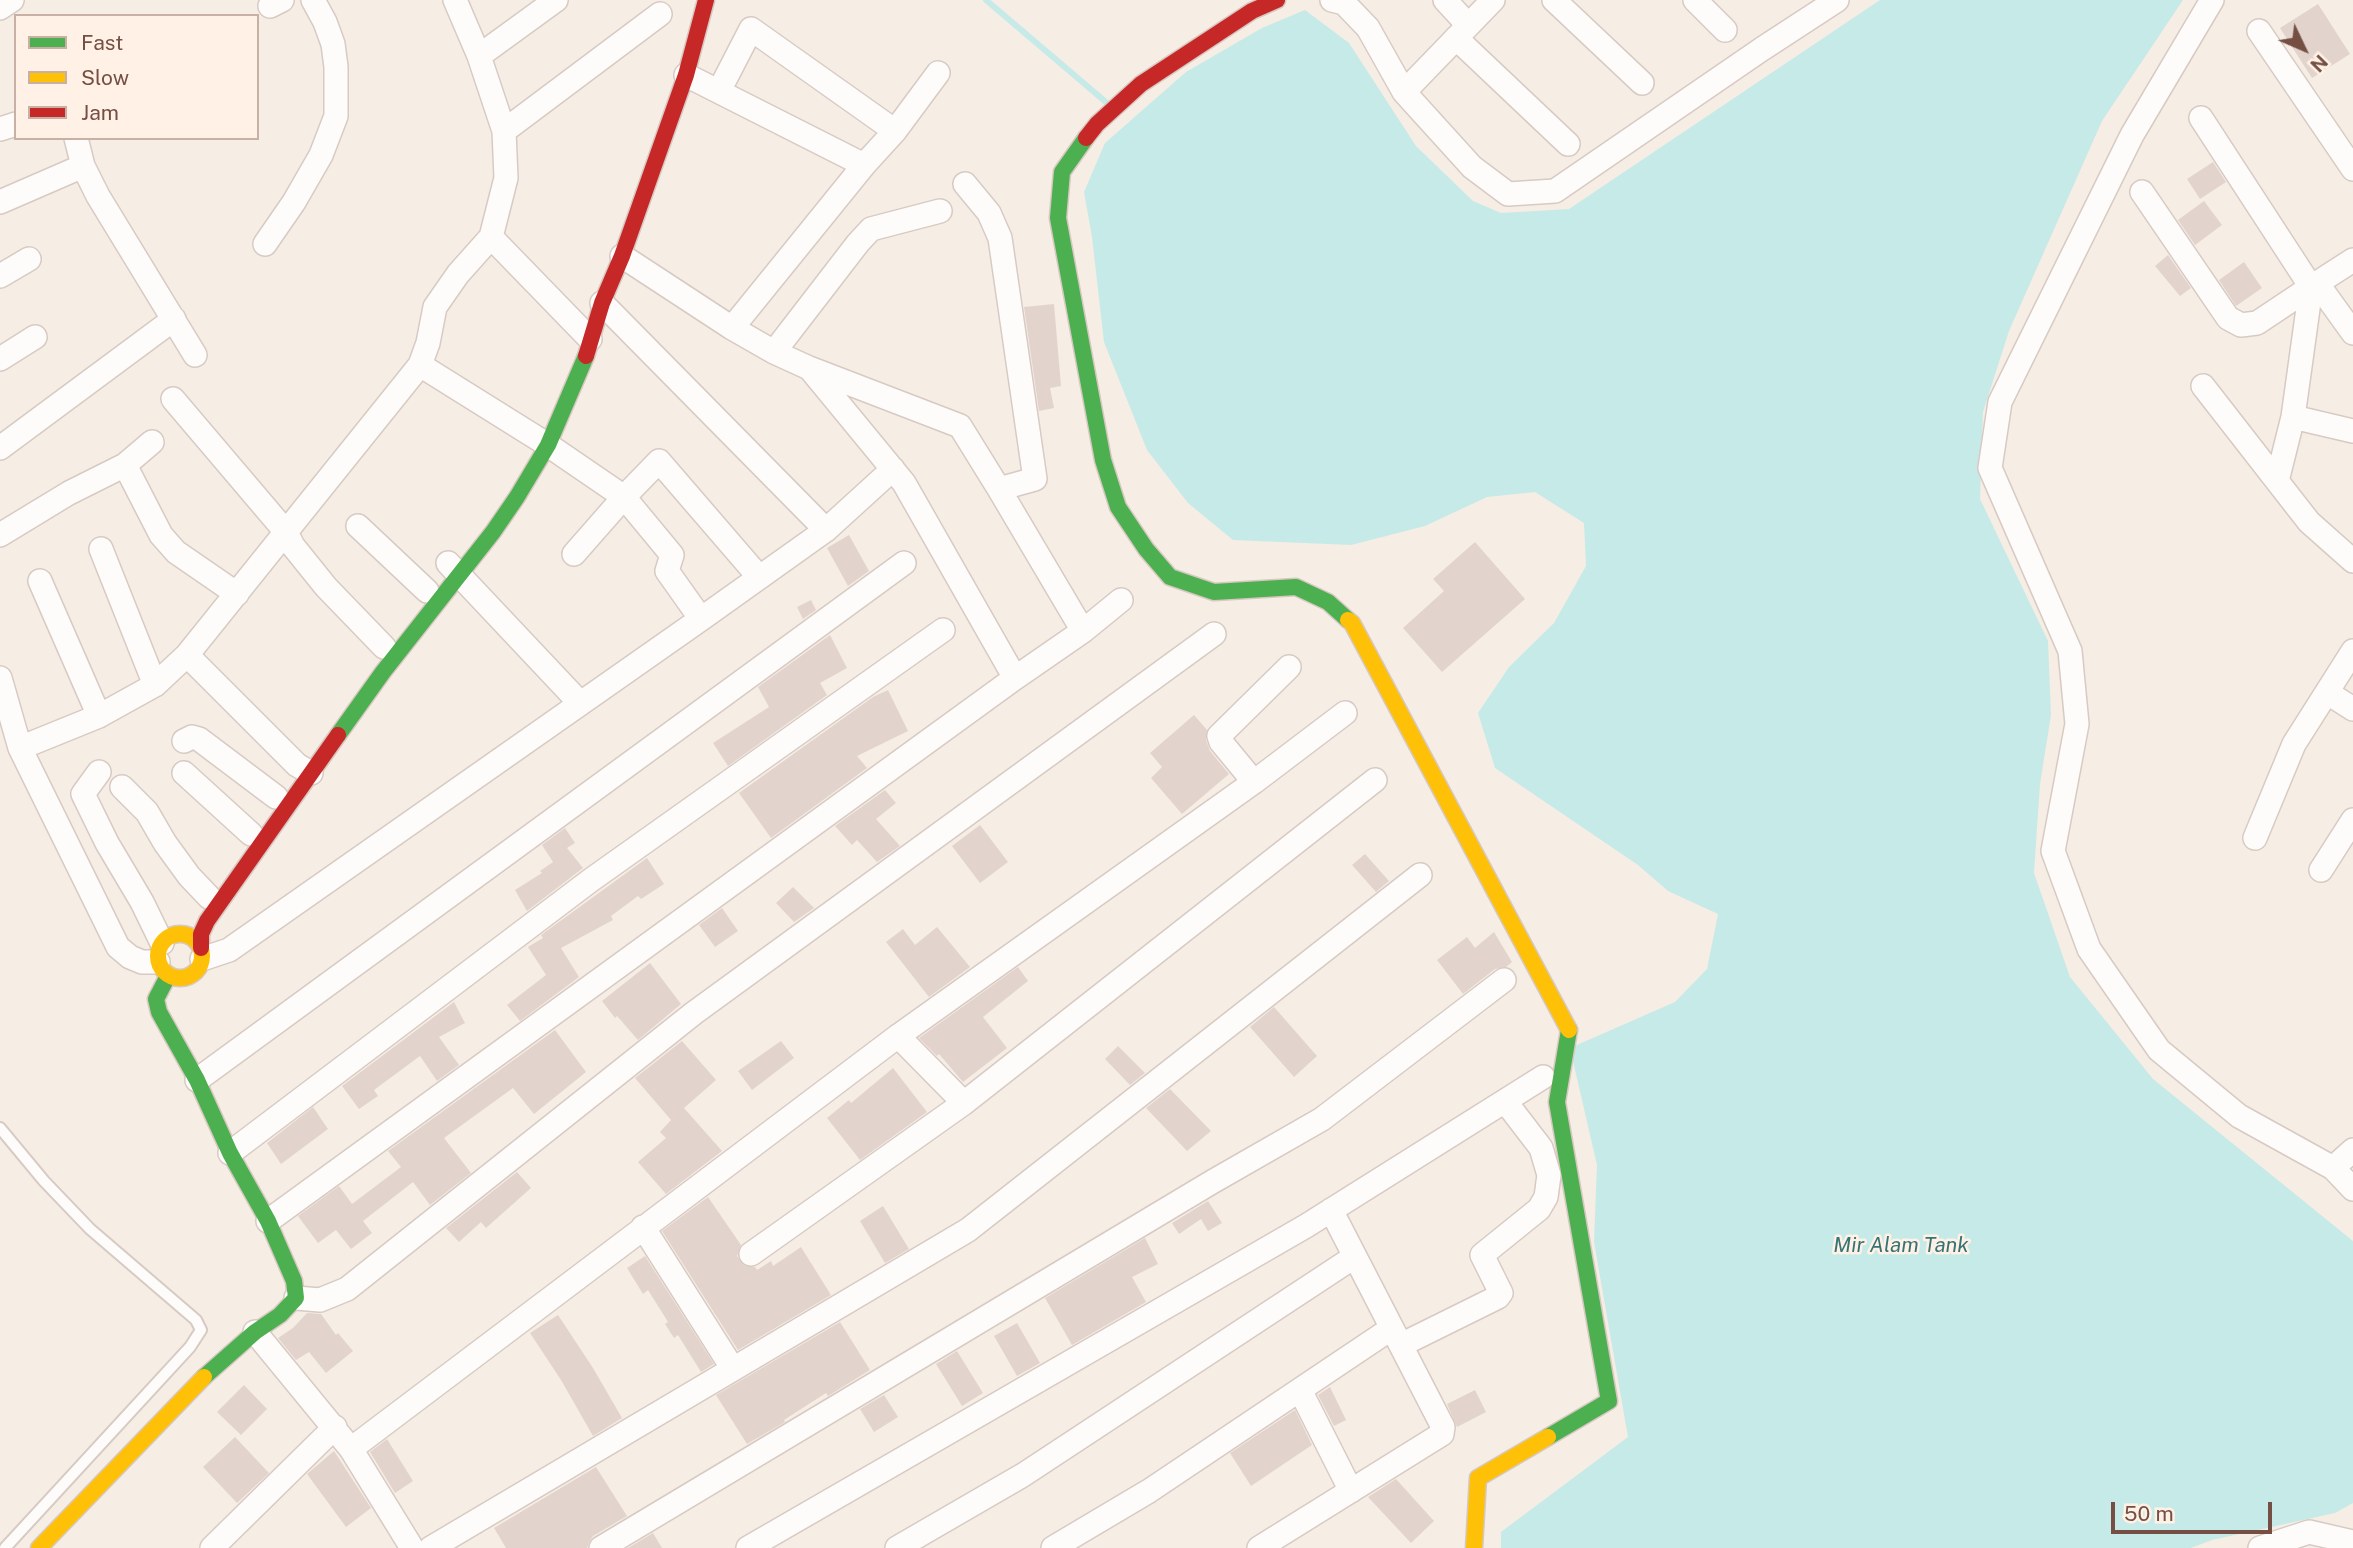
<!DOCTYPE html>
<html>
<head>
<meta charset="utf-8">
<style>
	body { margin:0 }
	#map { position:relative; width:2353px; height:1548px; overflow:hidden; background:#f6ede5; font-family:"Public Sans",sans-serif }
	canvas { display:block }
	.legend { position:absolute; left:14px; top:14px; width:245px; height:126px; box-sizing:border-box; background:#fff1e5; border:2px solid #c8b0a5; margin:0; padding:9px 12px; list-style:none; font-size:21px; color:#754f44 }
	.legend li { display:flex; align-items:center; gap:14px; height:35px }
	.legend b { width:35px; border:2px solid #c8b0a5 }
	.north { position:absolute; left:2269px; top:14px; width:70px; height:70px; -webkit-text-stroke:5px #fff1e5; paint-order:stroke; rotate:134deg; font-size:19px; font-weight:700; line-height:28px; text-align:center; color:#754f44 }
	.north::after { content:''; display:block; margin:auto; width:24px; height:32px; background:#754f44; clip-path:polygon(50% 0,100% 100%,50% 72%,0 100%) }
	.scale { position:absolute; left:2111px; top:1502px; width:161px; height:32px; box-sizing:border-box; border:4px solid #754f44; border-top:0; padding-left:9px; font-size:21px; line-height:24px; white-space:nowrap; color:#754f44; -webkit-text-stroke:5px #fff1e5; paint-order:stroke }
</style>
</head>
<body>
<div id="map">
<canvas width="2353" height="1548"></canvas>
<ul class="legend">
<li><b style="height:9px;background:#4caf50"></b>Fast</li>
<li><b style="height:9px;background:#ffc107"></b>Slow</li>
<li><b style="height:9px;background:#c62828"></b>Jam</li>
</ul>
<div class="north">N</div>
<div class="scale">50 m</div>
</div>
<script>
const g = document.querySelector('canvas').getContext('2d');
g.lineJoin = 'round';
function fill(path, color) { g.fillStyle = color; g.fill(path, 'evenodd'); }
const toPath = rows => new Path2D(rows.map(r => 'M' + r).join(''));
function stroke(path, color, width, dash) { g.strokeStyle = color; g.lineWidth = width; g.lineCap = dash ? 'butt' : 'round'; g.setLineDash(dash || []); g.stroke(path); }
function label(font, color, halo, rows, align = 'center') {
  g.font = font + ' "Public Sans",sans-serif'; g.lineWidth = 5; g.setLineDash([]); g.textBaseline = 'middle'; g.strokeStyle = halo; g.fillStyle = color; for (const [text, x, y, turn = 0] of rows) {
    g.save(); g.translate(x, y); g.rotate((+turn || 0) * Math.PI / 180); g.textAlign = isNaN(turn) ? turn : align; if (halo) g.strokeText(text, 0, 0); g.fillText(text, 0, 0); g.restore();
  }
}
const water = toPath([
	[1880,0,2183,0,2102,121,2009,331,1983,412,1980,499,2048,641,2051,715,2040,784,2034,873,2070,977,2153,1079,2353,1241,2353,1503,2335,1513,2212,1540,2191,1548,1501,1548,1501,1532,1628,1437,1594,1242,1597,1165,1570,1048,1675,1002,1707,969,1718,914,1668,891,1638,865,1495,768,1478,713,1509,667,1554,623,1586,566,1584,523,1535,492,1487,497,1425,526,1351,545,1233,540,1188,503,1147,450,1104,342,1092,237,1084,192,1105,143,1186,72,1262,28,1305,10,1349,43,1416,146,1473,201,1501,213,1569,209]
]);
const stream = toPath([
	[986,0,1107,103]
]);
const building = toPath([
	[2318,4,2350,54,2312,78,2280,28],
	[2213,162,2226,182,2200,199,2187,179],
	[2204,201,2222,225,2195,245,2178,220],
	[2168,255,2191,288,2180,296,2155,266],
	[2244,262,2262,288,2236,306,2219,280],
	[1054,304,1061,386,1050,388,1054,408,1039,411,1024,307],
	[849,535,869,571,848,586,827,548],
	[1475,542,1525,599,1442,672,1403,628,1444,591,1433,579],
	[811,600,816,610,803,619,797,607],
	[830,635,847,668,820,683,827,695,728,766,713,743,769,707,758,687],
	[888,690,908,731,857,756,867,768,771,838,739,793,873,697],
	[1194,715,1207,730,1206,740,1210,751,1229,774,1182,814,1151,778,1162,767,1150,753],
	[885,790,896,803,876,819,900,846,877,862,857,840,852,845,835,826],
	[980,825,1008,862,980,883,952,846],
	[565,828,575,843,567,848,583,868,527,911,515,890,542,873,540,871,553,862,542,845],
	[1365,854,1389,881,1376,892,1352,865],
	[647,858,664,884,641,899,638,896,611,916,613,920,561,948,579,977,520,1021,507,1005,546,975,528,947,543,938,541,935],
	[793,887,814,908,794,922,776,903],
	[722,908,738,931,715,947,699,925],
	[937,927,970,967,929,997,886,942,903,929,915,945],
	[1494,932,1512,962,1506,967,1495,969,1463,994,1437,960,1467,937,1475,948],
	[650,963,681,1004,638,1040,617,1016,615,1018,602,1001],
	[1018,967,1028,981,983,1017,1007,1048,963,1082,939,1054,937,1056,919,1038],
	[454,1002,465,1023,439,1037,459,1065,437,1081,420,1056,374,1090,378,1096,359,1109,342,1086],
	[1274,1007,1317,1056,1294,1077,1250,1027],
	[555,1030,586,1072,534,1114,513,1088,444,1138,471,1173,430,1205,413,1182,363,1221,372,1233,351,1249,336,1230,318,1243,298,1216,339,1186,352,1204,401,1167,388,1151],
	[682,1041,716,1080,684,1108,722,1151,666,1194,638,1162,666,1138,660,1132,671,1120,635,1078],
	[781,1041,794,1058,752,1090,738,1071],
	[1118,1046,1145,1073,1130,1085,1105,1059],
	[893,1068,927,1112,860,1160,827,1118,849,1100,851,1103],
	[1170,1089,1211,1131,1187,1151,1146,1108],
	[313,1107,328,1129,281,1164,267,1143],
	[517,1172,531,1188,486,1228,481,1222,459,1242,446,1228],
	[708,1197,741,1245,737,1256,745,1266,755,1267,757,1270,771,1261,773,1266,801,1247,831,1295,738,1350,662,1231],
	[1208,1201,1222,1223,1208,1231,1201,1219,1179,1234,1172,1223],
	[883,1206,909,1249,885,1263,860,1221],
	[1145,1238,1158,1264,1132,1277,1146,1302,1072,1345,1045,1298],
	[645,1256,714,1364,701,1372,678,1335,674,1338,665,1324,668,1322,648,1290,643,1294,627,1268],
	[307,1313,321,1314,336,1335,338,1333,353,1351,326,1373,309,1352,296,1360,278,1338,293,1328],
	[558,1315,593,1368,622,1418,593,1436,561,1380,530,1333],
	[840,1322,870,1370,828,1396,826,1393,784,1420,785,1422,747,1444,716,1395],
	[1017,1323,1040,1363,1017,1376,994,1336],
	[957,1351,983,1393,962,1406,936,1364],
	[244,1385,267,1409,241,1435,217,1412],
	[1330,1387,1346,1420,1334,1426,1318,1395],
	[1475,1390,1486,1412,1457,1427,1447,1404],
	[884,1395,898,1417,874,1432,860,1409],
	[1295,1410,1312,1445,1251,1486,1230,1453],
	[235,1437,269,1473,237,1503,203,1467],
	[387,1439,413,1481,395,1493,370,1452],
	[334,1451,371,1508,346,1527,307,1474],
	[596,1467,627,1516,593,1536,589,1542,587,1548,506,1548,494,1528],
	[1396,1479,1434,1521,1411,1543,1368,1497],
	[653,1533,662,1548,628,1548]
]);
const lane = toPath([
	[0,1128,44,1181,90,1229,196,1320,201,1330,190,1347,5,1548]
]);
const street = toPath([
	[1332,0,1344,3,1368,28,1404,92,1472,167,1508,194,1555,191,1762,49,1837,0],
	[1445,0,1468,25],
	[1554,0,1642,83],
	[1695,0,1725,30],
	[2212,0,2132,135,2000,402,1990,468,2070,651,2077,724,2053,851,2089,949,2159,1050,2239,1116,2333,1168,2353,1189],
	[270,6,282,0],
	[0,8,12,0],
	[2259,31,2353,169],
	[1456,38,1568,144],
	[479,56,556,0],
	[686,75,864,165],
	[719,91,751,29,895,131],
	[1404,92,1493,0],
	[0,129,16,124],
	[504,131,660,14],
	[76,138,83,166,98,196,195,355],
	[965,184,989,213,1000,238,1035,479,999,489],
	[2142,192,2228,318,2241,325,2257,323,2311,287,2201,118],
	[0,202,83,166],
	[491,237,590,339],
	[265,244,294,202,321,155,336,116,336,67,333,44,325,22,313,0],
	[622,256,732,328,774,352,809,368,960,426,999,489,1083,631,1121,600],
	[2353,260,2311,287,2293,417,2277,481,2309,522,2353,561],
	[0,276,29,259],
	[2317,283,2353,333],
	[602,303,826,530],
	[732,328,864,165,895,131,938,73],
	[774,352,858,243,871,229,940,211],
	[0,359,35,337],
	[420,365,548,445,624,497,672,555,667,571,701,619],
	[811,370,904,483,1015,678],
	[2203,386,2277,481],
	[173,399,286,532,293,546,326,587,384,647],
	[2293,417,2353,431],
	[0,448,174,319],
	[125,465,152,442],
	[358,526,427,591],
	[0,535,69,493,125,465,161,535,176,552,237,594],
	[101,549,155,685],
	[574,554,624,497,659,461,759,577],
	[448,563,580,703],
	[40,581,99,716],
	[187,655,297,765,311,773],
	[0,678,20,748,118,947,130,957,142,962,158,962],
	[2328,693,2353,709],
	[184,741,192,737,199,739,276,797],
	[20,748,99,716,155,685,187,655,420,365,428,343,435,307,458,274,491,237,506,178,504,131,479,56,455,0],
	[99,772,83,794,107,843,142,902,162,943],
	[184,773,251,834],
	[1254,782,1221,742,1219,736,1289,667],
	[122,787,147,812,165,843,189,876,209,897],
	[2255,838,2294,744,2353,651],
	[2321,870,2353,820],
	[202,959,229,950,701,619,826,530,893,469],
	[898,1036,964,1103],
	[197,1080,904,563],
	[230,1153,591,880,943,630],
	[2333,1168,2353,1150],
	[268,1221,1015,678,1083,631],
	[643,1227,733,1369],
	[751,1254,964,1103,1375,780],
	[296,1298,320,1300,347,1289,694,1013,1214,634],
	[255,1332,351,1449,412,1548],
	[1401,1345,1498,1297,1501,1293,1482,1255,1539,1209,1546,1197,1549,1175,1541,1148,1505,1101],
	[1300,1390,1351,1491],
	[351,1449,898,1036,1254,782,1345,713],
	[212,1548,335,1427],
	[431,1548,968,1230,1420,875],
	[601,1548,1212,1182,1322,1119,1504,980],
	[748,1548,1306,1226,1543,1077],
	[897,1548,1023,1475,1354,1257],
	[1053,1548,1149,1491,1392,1328],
	[1259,1548,1442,1434,1443,1427,1331,1210],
	[2260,1548,2309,1532,2353,1542]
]);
const fast = toPath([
	[1086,138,1062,172,1058,218,1103,460,1118,507,1146,549,1170,577,1214,592,1296,587,1328,602,1348,620],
	[338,735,383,672,493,532,517,497,548,445,586,356],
	[168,976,156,999,159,1012,197,1080,230,1153,268,1221,294,1281,296,1298,280,1315,255,1332,204,1377],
	[1548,1437,1609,1401,1557,1102,1569,1030]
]);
const slow = toPath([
	[1348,620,1352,623,1569,1030],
	'158 956a22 22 0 1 1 44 0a22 22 0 1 1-44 0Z',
	[39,1548,204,1377],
	[1474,1548,1478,1478,1548,1437]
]);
const jam = toPath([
	[1086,138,1097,124,1141,84,1252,11,1277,0],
	[586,356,602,303,622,256,686,75,706,0],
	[201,948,201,934,207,921,338,735]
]);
const waterNames = [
	["Mir Alam Tank",1901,1246]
];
fill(water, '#c6eae7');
stroke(stream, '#c6eae7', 6);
fill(building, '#e2d4cc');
stroke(lane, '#d7cac3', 14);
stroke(street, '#d7cac3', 26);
stroke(fast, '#d7c8c1', 19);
stroke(slow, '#d7c8c1', 19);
stroke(jam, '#d7c8c1', 19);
stroke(lane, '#fefcfb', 10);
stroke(street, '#fefcfb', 23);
stroke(fast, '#4caf50', 16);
stroke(slow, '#ffc107', 16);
stroke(jam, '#c62828', 16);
label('italic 21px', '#357375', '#fff1e5', waterNames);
</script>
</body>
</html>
